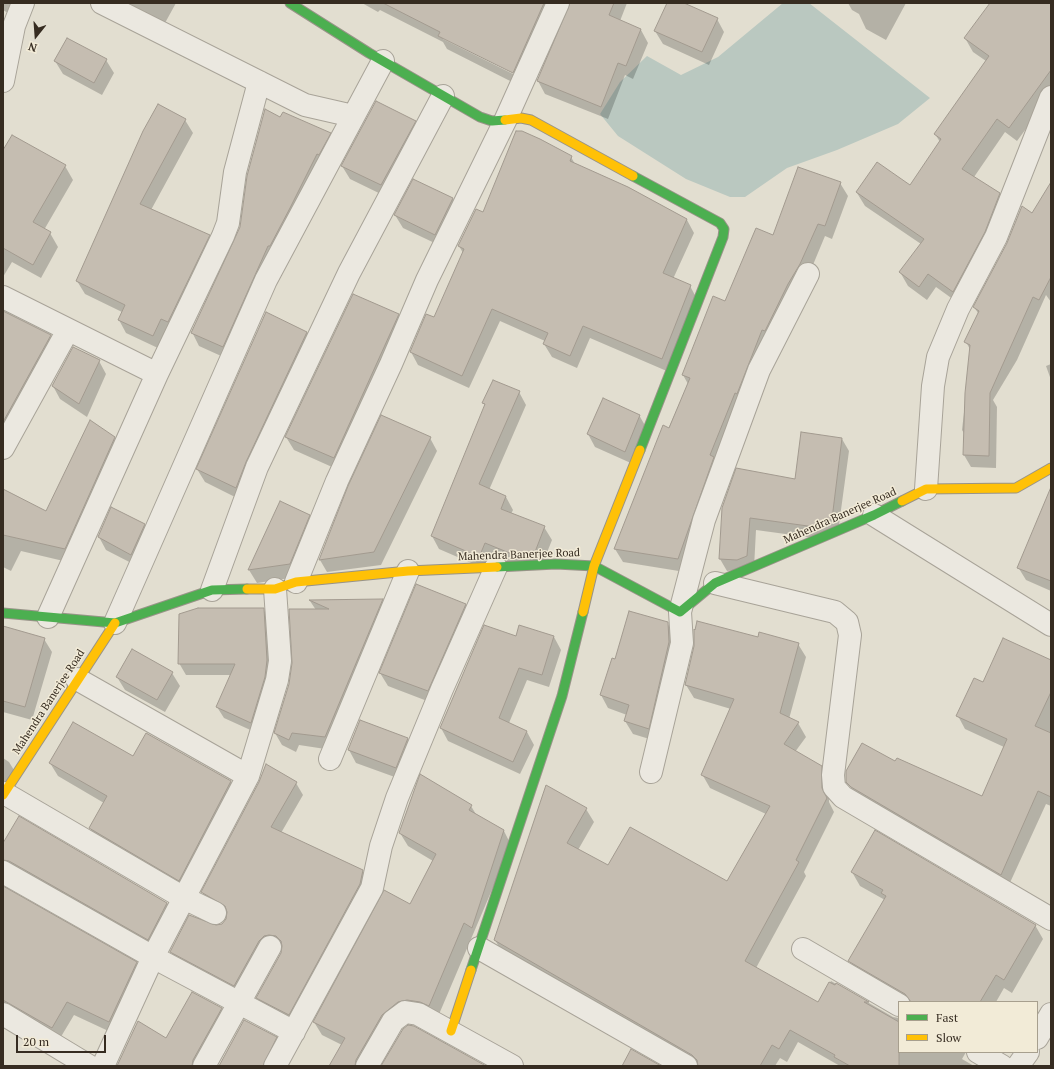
<!DOCTYPE html>
<html>
<head>
<meta charset="utf-8">
<style>
	body { margin:0 }
	#map { position:relative; width:1054px; height:1069px; overflow:hidden; background:#e2ded0; font-family:"PT Serif",serif }
	canvas { display:block }
	.frame { position:absolute; inset:0; border:4px solid #362c21; pointer-events:none }
	.legend { position:absolute; left:898px; top:1001px; width:140px; height:52px; box-sizing:border-box; background:#f2ebd7; border:1px solid #a79f8e; margin:0; padding:5px 7px; list-style:none; font-size:12px; color:#362c21 }
	.legend li { display:flex; align-items:center; gap:8px; height:20px }
	.legend b { width:20px; border:1px solid #a79f8e }
	.north { position:absolute; left:16px; top:16px; width:40px; height:40px; -webkit-text-stroke:3px #f2ebd7; paint-order:stroke; rotate:197deg; font-size:11px; font-weight:700; line-height:16px; text-align:center; color:#362c21 }
	.north::after { content:''; display:block; margin:auto; width:14px; height:18px; background:#362c21; clip-path:polygon(50% 0,100% 100%,50% 72%,0 100%) }
	.scale { position:absolute; left:16px; top:1035px; width:90px; height:18px; box-sizing:border-box; border:2px solid #362c21; border-top:0; padding-left:5px; font-size:12px; line-height:14px; white-space:nowrap; color:#362c21; -webkit-text-stroke:3px #f2ebd7; paint-order:stroke }
</style>
</head>
<body>
<div id="map">
<canvas width="1054" height="1069"></canvas>
<div class="frame"></div>
<ul class="legend">
<li><b style="height:5px;background:#4caf50"></b>Fast</li>
<li><b style="height:5px;background:#ffc107"></b>Slow</li>
</ul>
<div class="north">N</div>
<div class="scale">20 m</div>
</div>
<script>
const g = document.querySelector('canvas').getContext('2d');
g.lineJoin = 'round';
function fill(path, color) { g.fillStyle = color; g.fill(path, 'evenodd'); }
const toPath = rows => new Path2D(rows.map(r => 'M' + r).join(''));
function stroke(path, color, width, dash) { g.strokeStyle = color; g.lineWidth = width; g.lineCap = dash ? 'butt' : 'round'; g.setLineDash(dash || []); g.stroke(path); }
function label(font, color, halo, rows, align = 'center') {
  g.font = font + ' "PT Serif",serif'; g.lineWidth = 3; g.setLineDash([]); g.textBaseline = 'middle'; g.strokeStyle = halo; g.fillStyle = color; for (const [text, x, y, turn = 0] of rows) {
    g.save(); g.translate(x, y); g.rotate((+turn || 0) * Math.PI / 180); g.textAlign = isNaN(turn) ? turn : align; if (halo) g.strokeText(text, 0, 0); g.fillText(text, 0, 0); g.restore();
  }
}
const water = toPath([
	[783,3,809,3,930,98,898,124,837,150,787,168,745,197,730,197,686,179,618,136,600,114,620,82,647,56,681,75,718,57]
]);
const shadow = toPath([
	[3,3,20,3,13,16,3,10],
	[119,3,176,3,165,23],
	[362,3,627,3,620,21,641,30,648,43,633,79,625,75,608,119,545,94,538,81,571,4,564,3,520,86,447,49,443,42,380,10,378,12],
	[443,37,518,74,517,76,443,39],
	[668,3,681,3,717,19,724,32,709,65,663,44,655,31],
	[848,3,906,3,886,40,866,29,859,14,852,10],
	[992,3,1051,3,1051,95,1017,141,1005,132,974,177,999,193,1007,207,961,305,936,287,927,300,908,286,900,272,921,244,865,206,857,193,910,186,940,142,935,134,986,61,973,52,965,38],
	[106,60,114,73,102,95,63,74,55,61],
	[281,119,330,133,337,146,230,360,199,346,192,332,241,228],
	[185,120,193,133,151,210,209,236,216,249,160,349,126,333,119,320,122,312,85,294,77,281],
	[415,122,422,135,389,198,350,179,342,166],
	[3,152,65,166,73,180,44,230,50,233,58,247,41,278,12,262,3,277],
	[571,157,575,164,627,188,687,220,694,233,673,279,690,286,697,299,669,372,590,338,577,368,552,357,544,344,545,341,500,321,469,388,418,365,411,352,434,319,463,253,459,246,483,214],
	[840,183,848,196,832,239,825,236,685,572,623,562,615,549,688,384,683,375,725,302,774,237],
	[1051,184,1051,302,1046,295,1017,360,993,400,997,407,996,468,971,467,964,455,965,435,962,430,971,351,966,342,978,313,974,307],
	[453,199,460,212,443,247,403,228,395,215],
	[3,312,50,336,58,349,3,450],
	[398,315,406,328,341,471,294,450,286,437],
	[307,332,314,345,243,501,205,482,197,469],
	[99,361,106,374,87,417,60,399,53,386],
	[1051,364,1051,380,1046,366],
	[519,392,526,405,489,490,506,497,513,510,511,514,544,527,552,540,542,565,520,566,493,555,487,568,483,568,439,549,432,536,485,406,484,403],
	[639,415,647,429,633,464,595,447,588,434],
	[114,438,122,452,72,563,21,551,11,571,3,567,3,490,47,512],
	[430,438,437,451,381,565,327,572,320,560],
	[842,439,849,451,838,532,822,539,756,530,754,568,727,571,720,559,737,469,796,480],
	[309,516,316,529,297,577,257,583,249,570],
	[144,525,152,538,139,567,106,550,99,537],
	[1051,526,1051,591,1026,580,1018,567],
	[382,600,389,612,332,750,299,745,296,752,282,745,275,733,316,610,310,601],
	[465,604,473,617,435,704,388,686,380,673],
	[263,609,270,621,273,672,257,733,224,718,217,707,232,675,186,675,179,663],
	[667,623,675,636,656,741,633,734,625,721,627,715,608,708,601,695,616,660],
	[520,626,554,637,561,650,549,687,527,680,509,723,527,732,534,745,520,774,448,741,441,728,516,637],
	[3,630,44,639,52,652,32,720,3,712],
	[759,638,798,644,806,657,789,719,798,723,806,737,795,752,821,766,829,780,829,802,834,812,804,872,806,876,756,968,818,1003,831,981,893,1017,899,1018,899,1052,966,1052,962,1059,974,1066,840,1066,798,1042,787,1062,780,1058,775,1066,697,1066,503,954,495,940,586,809,594,822,578,850,608,866,727,883,766,814,710,788,702,774,731,709,694,698,686,685],
	[1051,661,1051,806,1046,804,1008,887,855,795,847,781,896,763,982,797,1004,747,965,729,958,716,983,684],
	[172,673,180,686,165,712,125,690,117,677],
	[408,739,415,752,403,780,356,763,349,750],
	[3,758,9,762,17,775,3,798],
	[133,758,231,782,238,795,187,893,97,841,90,828,104,803,58,776,50,763],
	[296,783,303,795,281,833,362,871,369,883,295,1026,264,1010,257,998,282,953,283,948,277,946,241,997,178,964,171,952,222,924,227,919,228,915,209,904,202,892],
	[471,806,477,816,504,831,511,845,437,1019,410,1013,368,1066,330,1066,342,1045,322,1035,314,1022,410,905,433,861,408,846,400,833],
	[3,845,167,903,174,917,155,952,3,875],
	[852,872,1035,925,1043,939,1012,993,1004,988,996,1002,905,1002,857,974,850,961,885,900,860,886],
	[3,888,136,963,144,976,117,1035,74,1015,59,1040,3,1010],
	[221,1009,229,1022,205,1066,119,1066],
	[276,1038,284,1051,275,1066,219,1066]
]);
const building = toPath([
	[383,3,544,3,513,73,438,36,440,32,383,3],
	[570,3,614,3,609,15,641,29,626,66,618,63,601,107,537,81,570,3],
	[667,3,684,3,718,18,702,52,654,31,667,3],
	[990,3,1051,3,1051,70,1009,128,997,119,962,169,1000,193,985,232,953,292,928,274,919,287,899,272,924,239,856,192,877,162,910,185,941,139,934,134,989,56,964,38,990,3],
	[67,38,107,59,94,83,54,61,67,38],
	[376,101,416,121,381,185,341,166,376,101],
	[158,104,186,119,140,204,210,235,168,322,161,319,153,336,118,320,125,305,76,281,143,131,158,104],
	[265,109,280,117,283,112,331,133,319,155,317,154,290,208,270,246,268,246,223,347,191,333,240,227,247,176,265,109],
	[516,131,522,131,540,139,572,156,570,161,628,187,687,219,663,273,691,285,662,359,583,326,570,356,543,344,548,333,492,309,462,376,410,352,426,314,434,317,464,249,458,246,476,209,483,212,516,131],
	[12,135,66,165,33,222,51,232,33,265,3,248,3,150,12,135],
	[798,167,841,182,825,226,818,224,800,264,788,284,765,331,762,330,737,394,735,393,710,455,714,457,678,559,614,549,663,425,669,428,690,378,682,375,713,296,725,301,756,228,773,235,798,167],
	[413,179,453,198,435,235,394,215,413,179],
	[1051,182,1051,277,1039,300,1033,297,990,393,989,456,963,455,965,393,970,345,964,342,979,311,973,307,1007,243,1022,206,1032,213,1051,182],
	[353,294,399,314,334,458,285,437,353,294],
	[3,311,51,335,3,422,3,311],
	[266,312,307,332,246,462,236,488,196,469,266,312],
	[73,347,100,360,79,404,52,386,73,347],
	[493,380,520,391,479,484,506,496,501,509,545,526,535,552,512,554,485,543,480,555,475,555,431,536,485,404,482,403,493,380],
	[603,398,640,415,625,452,587,434,603,398],
	[381,415,431,437,374,552,319,560,348,486,381,415],
	[90,420,115,437,65,549,3,535,3,489,46,511,90,420],
	[801,432,842,438,832,519,815,527,750,518,747,556,737,560,719,559,722,508,736,468,795,479,801,432],
	[1051,487,1051,581,1017,568,1051,487],
	[280,501,310,515,290,564,248,570,280,501],
	[111,507,145,524,131,555,98,537,111,507],
	[416,584,466,604,428,691,379,673,416,584],
	[383,599,325,737,292,733,289,740,274,733,289,684,292,663,289,609,329,609,309,600,383,599],
	[198,608,264,608,267,660,265,677,251,723,216,707,235,664,178,664,179,614,198,608],
	[629,611,668,622,669,642,649,729,624,721,629,705,600,695,612,658,615,659,629,611],
	[697,621,758,637,759,632,799,643,780,713,799,722,784,744,822,766,822,788,827,798,796,860,799,862,745,961,818,1002,829,982,835,985,836,983,869,1002,864,1002,899,1022,899,1066,850,1066,834,1057,835,1055,790,1030,779,1049,772,1045,760,1066,698,1066,697,1060,692,1055,494,940,546,785,587,808,567,843,608,865,630,827,727,881,770,806,701,775,734,699,685,685,694,646,694,629,695,630,697,621],
	[484,625,516,636,519,625,554,636,542,675,519,668,499,718,527,731,513,762,440,728,484,625],
	[3,626,45,638,25,707,3,701,3,626],
	[1003,638,1051,660,1051,692,1035,726,1051,733,1051,797,1038,791,1001,875,851,787,846,782,846,771,862,743,895,761,897,758,982,796,1007,739,956,716,974,678,983,682,1003,638],
	[132,649,173,672,157,700,116,677,132,649],
	[360,720,408,738,396,768,348,750,360,720],
	[73,722,133,756,146,733,231,781,179,881,89,828,107,796,49,763,73,722],
	[266,764,297,782,271,827,363,870,360,884,289,1015,256,998,281,953,282,946,281,941,276,936,269,935,264,936,259,941,234,986,170,952,189,915,216,925,222,924,226,919,227,912,225,906,201,892,259,782,266,764],
	[420,774,472,805,469,810,504,830,472,928,464,923,429,1006,420,1002,407,1000,398,1002,382,1015,356,1060,355,1066,329,1066,345,1038,313,1022,384,890,410,904,436,854,399,833,420,774],
	[19,816,167,903,148,940,9,861,3,860,3,843,19,816],
	[875,830,1036,925,1004,980,996,975,980,1002,911,1002,905,994,848,961,886,896,881,893,883,890,851,872,875,830],
	[3,886,137,962,109,1022,67,1002,52,1028,3,1000,3,886],
	[192,992,222,1008,193,1060,192,1066,117,1066,138,1021,166,1038,192,992],
	[244,1020,277,1037,263,1066,219,1066,244,1020],
	[408,1025,414,1026,486,1066,381,1066,403,1029,408,1025],
	[631,1049,661,1066,622,1066,631,1049]
]);
const street = toPath([
	[102,3,293,99,305,105,353,116],
	[3,81,14,26,23,3],
	[3,297,157,374],
	[3,448,68,330],
	[926,489,933,386,938,357,958,309,996,237,1051,97],
	[874,515,1051,625],
	[296,582,337,481,391,364,427,280,505,121,558,3],
	[715,583,835,612,847,622,850,635,833,775,834,787,843,797,1051,919],
	[212,590,257,467,349,273,443,96],
	[48,617,157,374,223,236,228,223,235,172,259,82],
	[115,623,266,280,383,61],
	[77,679,248,776],
	[330,759,408,571],
	[651,772,682,643,680,612,704,520,759,370,808,274],
	[4,793,184,898,215,913],
	[3,872,153,957,294,1032],
	[479,948,686,1066],
	[803,949,899,1005],
	[3,1014,89,1066],
	[1037,1038,1051,1014],
	[978,1052,1002,1066],
	[103,1066,153,957,248,776,277,680,280,661,275,589],
	[204,1066,270,947],
	[275,1066,372,888,381,846,397,798,442,689,496,567],
	[367,1066,393,1021,405,1012,418,1014,512,1066],
	[1018,1066,1028,1052]
]);
const fast = toPath([
	[290,3,369,53,480,117,492,121,505,120],
	[633,176,720,223,724,229,723,237,640,450],
	[497,567,556,564,594,566,680,612,715,583,874,515,902,501],
	[3,613,115,623,212,590,247,589],
	[471,970,562,696,583,612]
]);
const slow = toPath([
	[505,120,521,118,531,120,633,176],
	[902,501,926,489,1016,488,1051,468],
	[247,589,275,589,296,582,408,571,497,567],
	[583,612,594,566,640,450],
	[3,795,115,623],
	[451,1031,471,970]
]);
const streetNames = [
	["Mahendra Banerjee Road",840,516,-24],
	["Mahendra Banerjee Road",519,555,-2],
	["Mahendra Banerjee Road",49,702,-57]
];
fill(water, '#bac8c0');
fill(shadow, '#0003');
fill(building, '#c5bdb1');
stroke(building, '#a29a8f', 1);
stroke(street, '#a8a398', 24);
stroke(fast, '#989388', 11);
stroke(slow, '#989388', 11);
stroke(street, '#ebe8e0', 22);
stroke(fast, '#4caf50', 9);
stroke(slow, '#ffc107', 9);
label('11px', '#362c21', '#f2ebd7', streetNames);
</script>
</body>
</html>
